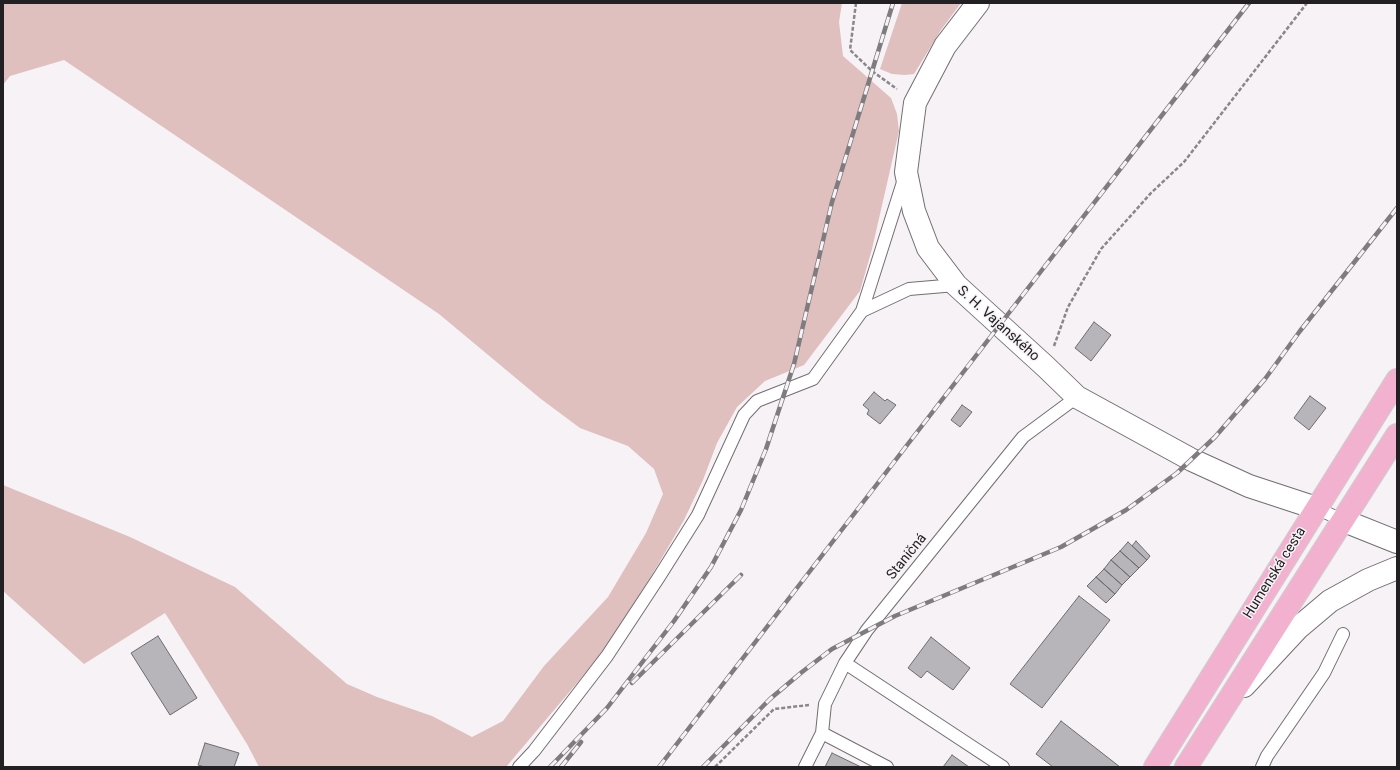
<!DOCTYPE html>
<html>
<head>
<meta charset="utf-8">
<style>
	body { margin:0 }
	#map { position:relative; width:1400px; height:770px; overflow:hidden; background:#f6f2f6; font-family:Roboto,sans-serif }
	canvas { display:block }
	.frame { position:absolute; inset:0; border:4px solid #222022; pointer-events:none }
</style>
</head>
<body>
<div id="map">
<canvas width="1400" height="770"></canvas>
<div class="frame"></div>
</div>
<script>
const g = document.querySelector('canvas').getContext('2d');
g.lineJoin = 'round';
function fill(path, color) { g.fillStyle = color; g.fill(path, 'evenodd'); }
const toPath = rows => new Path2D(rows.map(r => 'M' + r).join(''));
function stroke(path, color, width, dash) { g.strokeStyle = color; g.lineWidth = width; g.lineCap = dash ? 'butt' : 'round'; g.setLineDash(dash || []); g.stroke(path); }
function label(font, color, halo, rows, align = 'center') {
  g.font = font + ' Roboto,sans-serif'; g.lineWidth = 3; g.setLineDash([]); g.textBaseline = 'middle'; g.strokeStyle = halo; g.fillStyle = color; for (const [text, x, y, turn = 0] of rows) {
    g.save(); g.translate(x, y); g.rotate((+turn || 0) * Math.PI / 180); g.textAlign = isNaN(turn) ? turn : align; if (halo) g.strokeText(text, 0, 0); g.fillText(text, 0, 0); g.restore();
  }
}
const green = toPath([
	[3,3,842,3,839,22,843,56,891,98,897,114,899,131,872,249,860,291,804,365,765,381,737,407,717,443,703,480,684,520,625,621,609,645,506,767,259,767,247,744,165,613,84,664,3,591,3,485,130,537,235,587,347,684,377,697,432,716,472,737,503,721,544,666,608,597,646,533,663,494,654,469,628,446,580,428,541,399,439,314,64,60,10,76,3,85],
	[902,3,961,3,941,30,914,74,905,75,892,74,880,69]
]);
const building = toPath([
	[1094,322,1111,335,1091,361,1075,348,1094,322],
	[874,392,885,401,887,399,896,405,880,424,867,414,869,410,863,405,874,392],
	[1310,396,1326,408,1309,430,1294,418,1310,396],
	[962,405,972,412,960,427,951,420,962,405],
	[1136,541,1150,556,1147,560,1132,546,1136,541],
	[1128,542,1147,560,1139,568,1120,551,1128,542],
	[1120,551,1139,568,1130,577,1111,560,1120,551],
	[1111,560,1130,577,1122,585,1104,569,1111,560],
	[1104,569,1122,585,1115,594,1096,577,1104,569],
	[1096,577,1115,594,1106,603,1087,586,1096,577],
	[1079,596,1110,620,1042,708,1010,684,1079,596],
	[158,636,197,698,170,715,131,653,158,636],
	[931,637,970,668,953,690,927,671,921,678,908,668,931,637],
	[1061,721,1120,767,1053,767,1036,754,1061,721],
	[205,743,239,753,234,767,205,767,198,765,205,743],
	[832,753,861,767,825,767,832,753],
	[952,755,969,767,943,767,952,755]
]);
const path = toPath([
	[856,3,850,50,872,71,897,89],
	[1054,346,1068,307,1101,249,1151,193,1184,162,1307,3],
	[715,767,774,709,809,705]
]);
const lane = toPath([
	[862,311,909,289,956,285],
	[1316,508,1342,520],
	[845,663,1003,767],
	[822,733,887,767],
	[519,767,534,751,607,656,659,577,698,515,744,415,757,401,813,379,862,311,904,179],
	[805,767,822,733,825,704,845,663,867,630,1023,437,1077,397],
	[1262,767,1267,756,1324,673,1343,634]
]);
const street = toPath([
	[978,3,945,46,915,103,906,172,914,211,928,248,956,285,1046,367,1077,397,1192,460,1249,486,1316,508],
	[1342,520,1397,542],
	[1244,686,1298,628,1330,601,1368,580,1397,568]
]);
const primary = toPath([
	[1155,767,1397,380],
	[1186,767,1397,435]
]);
const rail = toPath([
	[632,683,741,575],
	[550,767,607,708,674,621,711,567,741,510,766,449,794,364,832,202,893,3],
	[561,767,581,742],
	[659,767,1042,270,1249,3],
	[703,767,770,699,802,672,832,649,895,616,1061,547,1126,510,1177,473,1215,437,1265,379,1300,331,1397,208]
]);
const streetNames = [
	["S. H. Vajanského",998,324,42],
	["Staničná",907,557,-51],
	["Humenská cesta",1275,573,-58]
];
fill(green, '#e0bfbf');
fill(building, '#b7b5ba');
stroke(building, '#6d6c70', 1);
stroke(lane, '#726e72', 14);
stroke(street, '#726e72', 24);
stroke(primary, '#cecece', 24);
stroke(path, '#8a878a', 2.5, [4, 2]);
stroke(lane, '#fff', 12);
stroke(street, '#fff', 22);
stroke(primary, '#f2b2cf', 22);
stroke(rail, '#7f7c7f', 4.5);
stroke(rail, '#f6f2f6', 3, [9]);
label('14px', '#222022', '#f6f2f6', streetNames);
</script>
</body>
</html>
